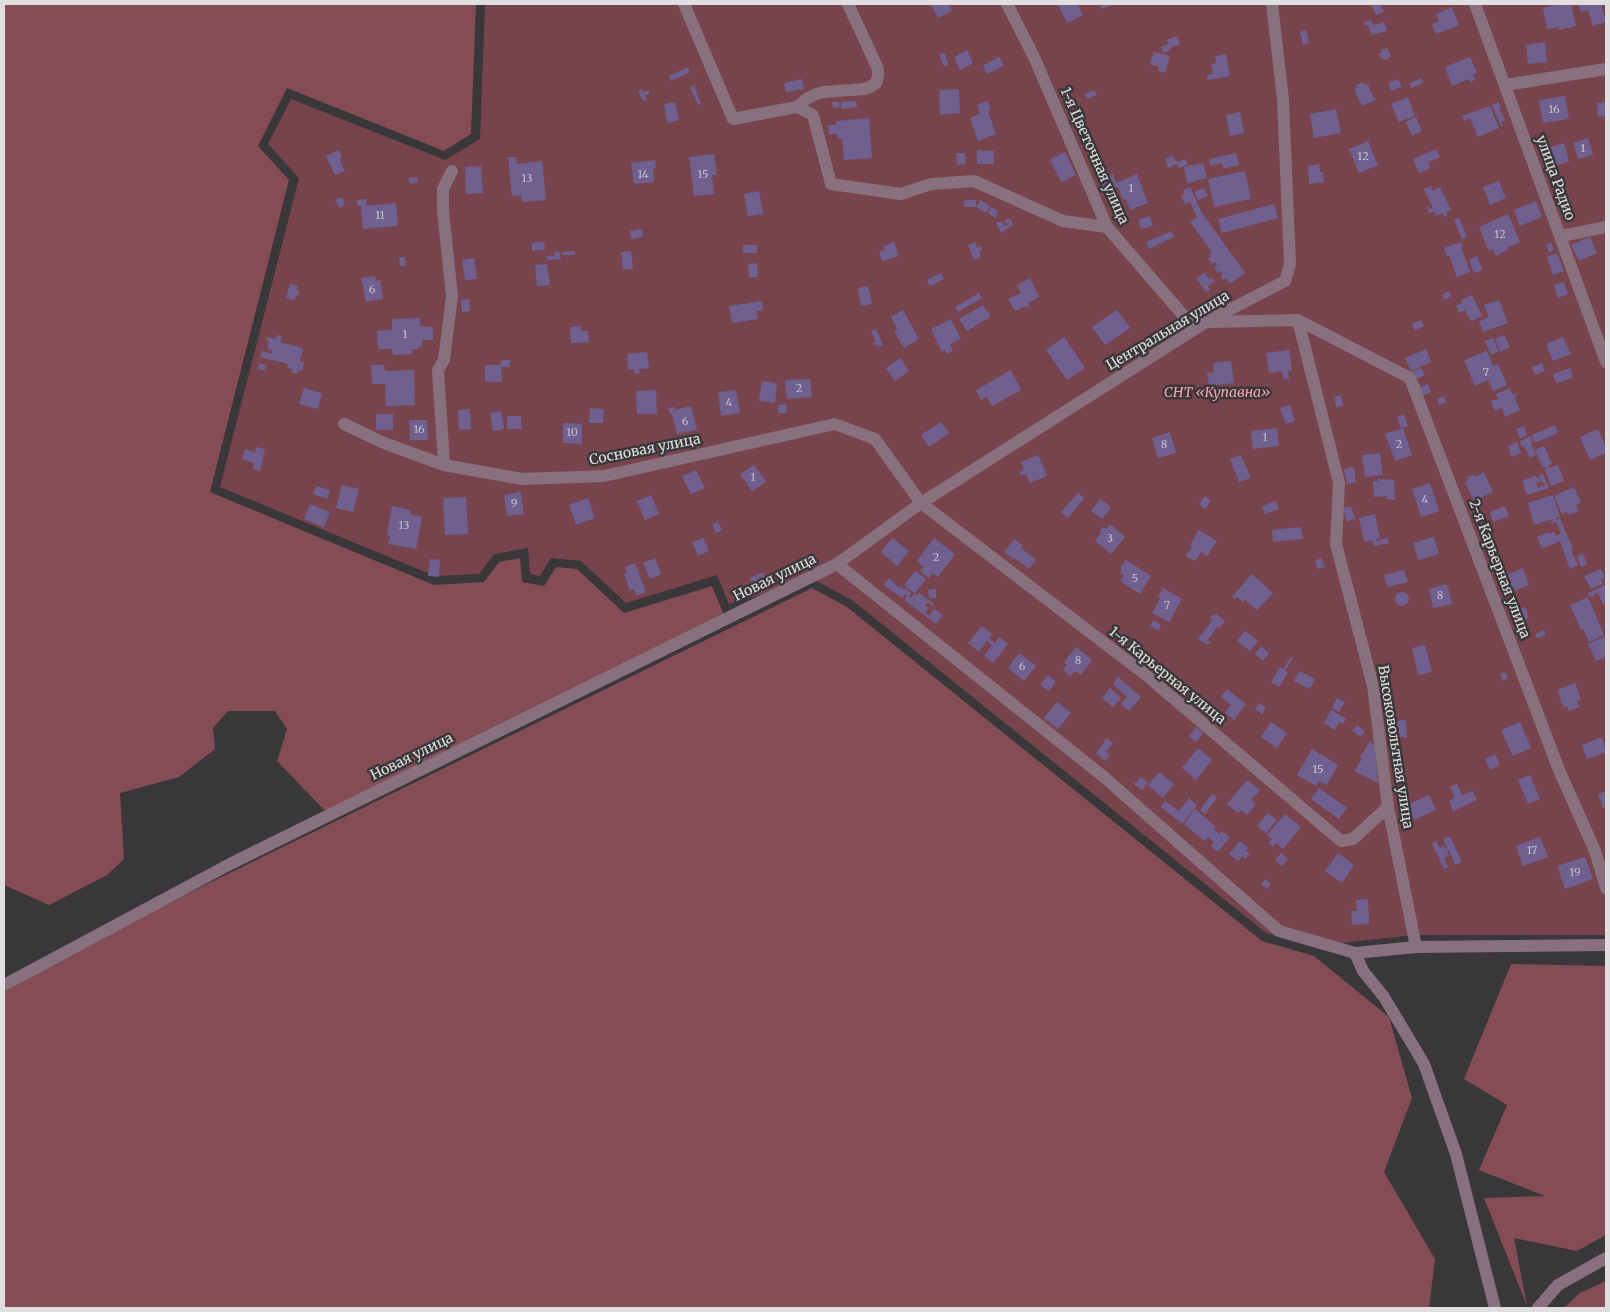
<!DOCTYPE html>
<html>
<head>
<meta charset="utf-8">
<style>
	body { margin:0 }
	#map { position:relative; width:1610px; height:1312px; overflow:hidden; background:#39373a; font-family:Merriweather,serif }
	canvas { display:block }
	.frame { position:absolute; inset:0; border:5px solid #e0dee0; pointer-events:none }
</style>
</head>
<body>
<div id="map">
<canvas width="1610" height="1312"></canvas>
<div class="frame"></div>
</div>
<script>
const g = document.querySelector('canvas').getContext('2d');
g.lineJoin = 'round';
function fill(path, color) { g.fillStyle = color; g.fill(path, 'evenodd'); }
const toPath = rows => new Path2D(rows.map(r => 'M' + r).join(''));
function stroke(path, color, width, dash) { g.strokeStyle = color; g.lineWidth = width; g.lineCap = dash ? 'butt' : 'round'; g.setLineDash(dash || []); g.stroke(path); }
function label(font, color, halo, rows, align = 'center') {
  g.font = font + ' Merriweather,serif'; g.lineWidth = 5; g.setLineDash([]); g.textBaseline = 'middle'; g.strokeStyle = halo; g.fillStyle = color; for (const [text, x, y, turn = 0] of rows) {
    g.save(); g.translate(x, y); g.rotate((+turn || 0) * Math.PI / 180); g.textAlign = isNaN(turn) ? turn : align; if (halo) g.strokeText(text, 0, 0); g.fillText(text, 0, 0); g.restore();
  }
}
const green = toPath([
	[485,4,1606,4,1606,935,1413,935,1314,946,1266,933,852,600,813,579,729,604,717,575,626,603,581,561,551,558,540,576,530,574,528,548,494,554,479,574,435,576,220,487,299,178,268,144,291,99,445,160,480,139]
]);
const forest = toPath([
	[4,4,476,4,471,134,444,151,287,88,258,146,289,180,210,492,434,585,484,582,499,562,520,558,522,582,544,586,556,567,577,569,624,613,712,586,724,615,327,813,277,761,287,729,275,711,228,711,213,728,215,749,179,777,120,793,124,859,107,875,49,905,4,885],
	[812,588,847,607,1262,941,1314,956,1389,1017,1412,1098,1384,1172,1435,1259,1429,1308,4,1308,4,992,101,936],
	[1511,964,1606,966,1606,1235,1577,1251,1514,1238,1527,1306,1484,1198,1545,1196,1479,1170,1507,1105,1464,1079],
	[1606,1281,1606,1308,1564,1308,1580,1293]
]);
const building = toPath([
	[931,4,949,4,952,11,938,18],
	[1058,4,1077,4,1083,15,1067,23],
	[1100,4,1115,4,1102,9],
	[1371,4,1380,4,1384,12,1376,15],
	[1555,4,1571,4,1576,26,1559,30,1559,27,1547,29,1543,8,1555,5],
	[1578,4,1601,4,1606,22,1593,26,1588,10,1581,12],
	[1452,7,1459,25,1436,34,1432,24,1439,21,1436,14],
	[1371,20,1373,25,1384,22,1387,31,1371,35,1368,25,1365,25,1364,22],
	[1306,30,1309,43,1303,45,1300,32],
	[1177,36,1180,44,1170,48,1171,50,1163,53,1161,47,1168,44,1167,40],
	[1545,42,1547,62,1528,64,1526,45],
	[1387,48,1391,57,1385,60,1384,58,1382,59,1379,54,1382,52,1381,50],
	[967,50,973,63,960,70,954,57],
	[1154,52,1170,56,1165,73,1158,71,1159,67,1150,64],
	[945,53,948,65,944,66,939,54],
	[1226,54,1230,76,1207,80,1207,75,1213,74,1211,64,1216,63,1215,56],
	[999,57,1004,66,987,74,983,65],
	[1470,57,1477,73,1473,74,1475,80,1470,82,1468,79,1452,86,1445,67],
	[688,67,690,72,671,81,669,76],
	[1421,78,1423,83,1411,88,1409,84],
	[802,79,804,89,786,92,784,83],
	[1398,79,1402,87,1391,91,1388,83],
	[1363,82,1364,84,1367,83,1375,100,1362,106,1354,89,1357,88,1356,85],
	[694,85,701,104,698,105,690,87],
	[641,89,643,93,648,90,650,93,645,96,647,100,643,101,638,90],
	[959,89,960,113,940,115,939,90],
	[1094,90,1097,95,1087,99,1085,94],
	[1565,96,1569,119,1543,123,1539,100],
	[1408,97,1415,116,1399,122,1391,104],
	[856,101,857,107,841,109,841,102],
	[988,101,991,111,988,111,996,134,978,141,970,118,980,114,977,105],
	[675,102,679,120,667,123,664,104],
	[832,102,839,102,840,107,833,108],
	[1499,102,1501,107,1499,108,1505,120,1501,122,1503,125,1501,126,1492,105],
	[1606,102,1606,116,1598,117,1597,103],
	[1490,106,1499,128,1478,137,1470,118,1464,121,1462,116],
	[1336,109,1341,133,1314,138,1310,114],
	[1240,112,1244,133,1230,136,1226,115],
	[1416,117,1422,131,1412,136,1406,122],
	[869,118,872,158,844,160,842,138,838,139,837,134,829,134,828,125,836,125,836,121],
	[1588,138,1593,155,1578,159,1573,143],
	[1368,141,1378,165,1359,173,1349,149],
	[1564,143,1569,162,1553,166,1548,148],
	[1436,149,1440,157,1428,163,1431,168,1419,173,1413,159],
	[339,150,342,158,340,159,345,171,335,175,326,156],
	[977,150,994,151,994,164,977,164],
	[1065,152,1076,175,1061,182,1050,159],
	[956,153,965,153,966,164,957,165],
	[1236,153,1239,165,1223,169,1222,163,1210,166,1209,159],
	[714,154,717,175,712,175,714,194,694,196,689,157],
	[1173,156,1176,161,1178,162,1185,159,1188,164,1179,168,1177,164,1168,168,1165,159],
	[508,157,516,157,517,164,542,161,546,200,522,202,521,195,512,196],
	[655,160,656,168,653,168,654,182,634,184,631,163],
	[1203,163,1207,178,1187,183,1184,167],
	[1319,164,1320,172,1323,172,1324,182,1309,184,1308,166],
	[481,166,483,193,466,194,465,167],
	[1245,171,1251,199,1214,207,1208,179],
	[1113,174,1116,183,1137,174,1148,203,1130,210,1126,199,1123,200,1118,187,1104,192,1099,179],
	[417,177,418,182,410,184,408,178],
	[1499,181,1506,198,1490,205,1483,187],
	[1431,186,1432,191,1440,187,1451,210,1446,212,1447,215,1444,217,1442,213,1436,216,1434,211,1429,214,1427,207,1429,206,1430,209,1433,208,1424,189],
	[1190,187,1202,213,1245,273,1230,284,1226,278,1223,280,1221,276,1223,274,1221,271,1218,273,1214,268,1217,265,1215,262,1212,264,1208,259,1211,257,1209,254,1212,252,1190,222,1197,217,1190,202,1185,204,1181,196,1185,194,1183,190],
	[1204,188,1208,196,1198,200,1194,192],
	[759,191,763,214,748,216,744,194],
	[342,197,345,205,339,208,335,200],
	[366,199,367,206,396,203,398,226,363,229,361,206,358,206,357,200],
	[964,200,976,200,976,207,964,207],
	[980,200,990,206,986,213,976,207],
	[1536,201,1542,217,1520,226,1514,210],
	[1274,204,1278,218,1222,233,1218,219],
	[991,207,998,211,995,218,988,213],
	[1508,214,1520,242,1507,248,1508,250,1496,256,1493,249,1489,251,1479,227],
	[1150,216,1153,226,1141,229,1138,220],
	[1459,218,1467,237,1462,239,1454,220],
	[1007,219,1010,219,1013,225,1001,233,996,223,1002,221,1004,226,1009,224,1009,222,1006,224,1005,220],
	[642,229,643,237,631,239,630,231],
	[1172,231,1174,237,1149,249,1146,242],
	[1590,237,1597,253,1579,261,1571,245],
	[544,242,545,250,532,251,532,243],
	[894,242,899,256,882,261,879,252,885,250,883,246],
	[975,242,977,248,981,246,982,250,979,251,981,257,974,260,968,245],
	[1461,242,1463,246,1461,247,1470,272,1457,277,1449,255,1447,256,1444,248],
	[1551,242,1554,250,1549,252,1546,245],
	[743,245,757,245,757,253,743,253],
	[575,251,575,255,562,255,562,252],
	[631,251,633,269,623,270,621,252],
	[554,252,559,252,561,259,547,260,546,256,554,256],
	[1557,253,1564,271,1553,275,1547,257],
	[1477,256,1483,270,1474,273,1469,260],
	[399,257,405,257,406,266,400,266],
	[474,258,477,279,465,280,462,260],
	[757,263,758,277,749,277,748,264],
	[547,264,550,285,537,286,535,265],
	[941,273,944,279,930,286,927,280],
	[1205,273,1209,279,1212,278,1215,281,1208,286,1210,290,1206,292,1196,278],
	[375,276,376,281,380,280,383,299,366,302,361,278],
	[1030,278,1039,297,1028,303,1030,306,1026,308,1025,306,1015,311,1008,299,1021,293,1017,285],
	[1564,282,1568,294,1558,298,1554,285],
	[290,284,298,286,297,291,300,291,298,296,296,296,294,300,286,298],
	[868,286,872,304,861,306,858,288],
	[1449,291,1451,296,1444,300,1442,295],
	[979,293,982,298,958,312,955,307],
	[1472,295,1482,316,1471,321,1465,310,1459,313,1456,306,1462,303,1461,300],
	[469,299,470,311,462,312,461,300],
	[1499,300,1508,323,1483,332,1479,321,1489,317,1484,305],
	[762,301,763,310,757,311,758,319,732,323,729,306],
	[983,305,987,312,989,311,990,317,967,331,959,319],
	[903,310,919,339,904,348,894,331,897,329,891,317],
	[1117,310,1130,328,1105,345,1092,327],
	[420,318,420,326,433,327,433,340,422,340,422,347,418,347,418,349,412,349,413,354,393,355,392,349,378,349,377,331,392,330,392,319],
	[951,319,961,339,950,344,953,351,947,354,945,350,942,352,931,329],
	[1421,320,1424,326,1415,330,1412,324],
	[581,326,581,331,588,331,589,342,571,343,570,327],
	[876,329,883,345,878,347,877,344,874,346,873,343,876,342,871,331],
	[277,335,282,336,280,342,303,348,300,361,304,362,302,371,298,370,297,374,291,372,292,369,287,368,288,364,260,357,262,351,272,354,273,351,267,349,269,341,266,340,267,337,276,339],
	[1504,335,1510,347,1501,352,1495,339],
	[1064,337,1085,368,1067,380,1046,350],
	[1563,337,1571,354,1553,361,1546,344],
	[1493,338,1499,351,1491,355,1485,341],
	[1426,349,1431,362,1411,371,1405,358],
	[1289,350,1292,370,1288,371,1289,378,1283,379,1282,371,1269,373,1266,353],
	[1487,351,1493,366,1498,364,1507,385,1493,391,1488,380,1475,386,1464,360],
	[647,352,649,368,639,369,639,373,634,374,634,369,628,370,627,354],
	[900,358,909,371,895,381,886,368],
	[501,360,510,360,510,367,501,367,502,382,485,382,485,365,501,365],
	[1231,361,1234,383,1209,386,1207,373,1214,372,1213,363],
	[259,363,266,365,265,371,257,369],
	[1542,363,1545,371,1535,375,1532,367],
	[371,365,384,365,385,371,414,370,415,405,386,406,385,384,372,384],
	[1421,368,1425,375,1415,380,1411,372],
	[1570,368,1573,378,1556,383,1553,374],
	[1011,370,1021,390,992,406,987,397,981,400,976,390],
	[810,379,812,397,787,399,785,380],
	[762,381,777,383,775,403,759,401],
	[1420,384,1421,387,1428,384,1431,392,1423,396,1417,385],
	[304,388,322,393,318,409,299,404],
	[1510,388,1513,395,1516,393,1517,396,1514,397,1520,410,1505,417,1502,408,1495,411,1491,401,1498,399,1496,394],
	[656,390,657,414,637,414,636,391],
	[736,390,740,413,721,416,718,392],
	[1341,395,1343,406,1336,407,1334,397],
	[1444,396,1447,402,1439,405,1437,399],
	[786,404,787,413,778,413,778,405],
	[1290,405,1295,421,1286,424,1280,408],
	[691,406,697,430,677,434,672,414,670,414,668,408,674,407,675,410],
	[590,408,604,409,603,423,589,423],
	[470,409,471,429,459,430,458,410],
	[501,411,504,429,493,431,490,413],
	[376,414,393,414,393,430,376,430],
	[1404,414,1408,426,1401,428,1397,417],
	[507,416,521,416,522,429,507,429],
	[409,420,427,420,428,440,410,440],
	[941,422,949,433,929,447,921,435],
	[563,423,582,424,582,444,563,443],
	[1555,425,1558,433,1535,443,1532,435],
	[1524,426,1527,435,1520,438,1516,429],
	[1277,428,1279,446,1253,449,1251,431],
	[1403,428,1412,455,1395,461,1385,434],
	[1598,429,1606,448,1606,453,1590,460,1580,437],
	[1170,432,1176,453,1158,458,1152,438],
	[1531,436,1533,442,1531,443,1536,455,1530,458,1524,446,1522,447,1520,441],
	[1517,442,1521,453,1512,457,1508,446],
	[1544,446,1552,464,1548,465,1549,468,1558,465,1564,481,1551,486,1545,470,1547,469,1545,466,1543,468,1535,450],
	[256,447,265,449,260,471,253,469,254,463,242,459,245,449,255,452],
	[1380,453,1383,475,1365,477,1362,455],
	[1038,455,1047,476,1030,483,1026,474,1021,476,1019,472,1024,469,1021,462],
	[1241,455,1251,478,1239,482,1230,459],
	[754,465,766,482,752,491,740,474],
	[1354,467,1356,483,1347,484,1344,469],
	[696,470,705,488,691,494,682,476],
	[1484,472,1493,492,1474,501,1465,482,1468,480,1467,477,1474,474,1475,477],
	[1543,474,1549,488,1527,495,1522,481,1534,476,1539,478,1541,481,1536,483,1538,488,1545,485,1544,482,1542,483,1539,475],
	[1378,479,1394,480,1395,500,1386,499,1386,496,1374,497,1373,481,1378,481],
	[1430,483,1439,511,1421,517,1412,489],
	[342,485,359,489,353,512,336,508],
	[316,486,330,490,327,499,313,494],
	[1574,487,1581,502,1576,505,1579,511,1569,515,1567,512,1562,514,1554,496],
	[521,492,524,514,507,516,504,495],
	[1078,493,1084,498,1068,518,1061,512],
	[651,495,659,514,645,520,637,501],
	[1553,495,1560,517,1556,518,1556,520,1560,519,1573,548,1571,549,1578,565,1570,569,1560,541,1542,549,1537,537,1549,532,1550,534,1554,532,1556,536,1561,533,1556,522,1551,524,1551,522,1553,521,1553,519,1534,525,1528,503],
	[1205,496,1211,501,1205,509,1199,504],
	[466,497,468,534,445,535,443,498],
	[588,498,595,518,576,525,569,505],
	[1100,499,1111,507,1102,519,1091,511],
	[1276,501,1279,509,1265,514,1262,506],
	[310,504,330,512,324,527,304,519],
	[392,506,410,510,410,514,422,517,416,549,388,544,390,536,387,535],
	[1351,506,1355,519,1347,522,1343,508],
	[1505,506,1509,516,1493,522,1490,512],
	[1375,514,1380,538,1376,539,1377,541,1388,538,1389,543,1374,546,1372,540,1364,542,1359,518],
	[718,522,722,530,716,533,712,524],
	[1110,524,1125,537,1111,554,1095,541,1101,533,1100,531,1103,527,1106,529],
	[1301,527,1303,539,1273,542,1272,530],
	[1199,530,1217,541,1207,556,1201,552,1195,561,1186,556,1192,546,1190,545],
	[1434,537,1439,554,1418,560,1413,543],
	[703,538,709,551,698,556,692,542],
	[892,538,909,551,897,566,881,552],
	[934,538,955,554,938,577,932,573,929,578,920,571,924,567,917,561],
	[1014,539,1023,546,1021,548,1036,560,1029,569,1015,558,1013,559,1004,552],
	[1583,554,1587,564,1581,567,1577,556],
	[655,558,661,574,650,579,643,563],
	[1321,558,1325,567,1318,569,1315,561],
	[430,559,440,560,439,577,428,576],
	[1126,560,1151,576,1140,594,1120,581,1124,575,1120,573,1122,569,1120,568],
	[635,563,646,592,636,596,634,589,630,591,624,574,627,573,625,567],
	[1523,568,1529,585,1508,593,1500,573,1507,570,1509,574],
	[1601,569,1605,578,1601,580,1603,584,1591,589,1584,576],
	[1404,570,1408,582,1387,587,1384,575],
	[915,571,926,579,915,593,904,586],
	[763,572,770,588,756,594,750,578],
	[1252,574,1273,593,1257,610,1245,600,1243,602,1237,597,1235,599,1232,597],
	[889,578,899,588,900,586,904,589,905,588,911,593,909,596,911,598,914,594,917,596,919,593,934,604,932,606,928,602,925,606,929,608,925,613,929,616,934,609,943,615,936,624,904,600,907,596,905,594,902,598,884,585],
	[1447,584,1452,604,1433,608,1429,589],
	[1606,585,1606,603,1603,605,1598,593,1593,595,1594,596,1592,597,1591,595,1589,596,1588,593],
	[1163,588,1182,599,1169,622,1152,613,1160,598,1158,597],
	[936,589,936,598,929,598,928,590],
	'1395 599a7 7 0 1 1 14 0a7 7 0 1 1-14 0Z',
	[1588,597,1604,635,1589,642,1583,629,1581,630,1570,605],
	[1525,607,1529,618,1519,622,1515,611],
	[1212,614,1214,616,1216,614,1225,621,1220,628,1218,626,1207,641,1211,641,1208,645,1198,639,1211,622,1212,619,1210,618],
	[1154,620,1161,625,1158,631,1150,626],
	[982,626,992,634,989,638,995,643,999,637,1008,644,993,663,984,656,992,645,987,641,979,652,968,643],
	[1544,630,1546,635,1537,638,1535,634],
	[1245,631,1258,641,1250,651,1237,641],
	[1606,636,1606,657,1596,661,1588,644],
	[1425,645,1432,672,1418,675,1412,648],
	[1261,646,1269,653,1263,661,1255,654],
	[1076,647,1092,660,1081,675,1075,671,1070,676,1063,670,1067,665,1064,662],
	[1019,653,1036,666,1024,681,1008,668],
	[1291,657,1293,658,1285,671,1288,673,1279,687,1271,682,1280,667,1283,669],
	[1299,671,1315,679,1310,689,1294,681],
	[1505,672,1508,678,1503,681,1500,674],
	[1048,675,1056,682,1049,691,1040,685],
	[1118,677,1141,697,1129,711,1121,704,1127,697,1113,684],
	[1575,683,1581,700,1577,701,1579,707,1569,711,1567,706,1563,707,1557,690],
	[1110,688,1121,698,1113,707,1102,698],
	[1227,689,1246,704,1234,720,1225,713,1231,705,1221,697],
	[1337,698,1345,702,1339,712,1332,708],
	[1057,702,1071,713,1058,729,1044,718],
	[1259,703,1266,708,1262,714,1255,709],
	[1331,710,1346,719,1343,724,1339,722,1335,730,1324,723],
	[1406,720,1407,737,1388,738,1387,721],
	[1271,722,1287,733,1277,748,1261,737],
	[1520,722,1531,748,1513,756,1501,730],
	[1357,725,1365,731,1361,737,1352,731],
	[1196,727,1203,733,1196,742,1189,736],
	[1602,737,1606,752,1587,759,1582,745],
	[1107,738,1113,743,1106,752,1110,755,1105,761,1096,753],
	[1370,741,1375,745,1378,783,1354,771,1362,759,1360,758],
	[1198,748,1212,760,1196,780,1182,768],
	[1312,749,1338,765,1327,785,1319,781,1316,786,1297,775],
	[1495,754,1500,765,1490,770,1485,759],
	[1159,772,1174,784,1163,798,1148,785],
	[1530,775,1540,799,1528,804,1518,780],
	[1141,777,1148,783,1142,790,1134,784],
	[1247,780,1260,790,1251,800,1256,804,1247,815,1241,810,1238,813,1227,804],
	[1457,784,1462,795,1473,791,1477,800,1453,811,1449,801,1455,798,1450,787],
	[1319,788,1347,808,1339,819,1311,799],
	[1606,791,1606,807,1603,808,1598,794],
	[1212,794,1217,798,1205,814,1200,810],
	[1429,795,1436,810,1414,820,1407,805],
	[1189,798,1197,805,1182,824,1161,807,1165,801,1179,811],
	[1195,809,1216,827,1214,829,1219,834,1222,831,1230,837,1218,852,1211,846,1214,842,1208,837,1204,841,1184,824],
	[1268,813,1277,820,1266,833,1257,826],
	[1285,814,1301,827,1283,849,1276,843,1273,847,1268,843,1272,839,1267,835],
	[1450,836,1462,862,1455,865,1449,850,1447,851,1449,856,1444,858,1448,867,1444,869,1432,844,1436,841,1440,848,1444,846,1445,849,1447,848,1443,839],
	[1540,837,1548,857,1523,866,1516,846],
	[1240,841,1248,848,1246,851,1250,854,1245,859,1242,856,1238,861,1229,854],
	[1281,853,1288,859,1282,866,1275,860],
	[1338,853,1354,865,1342,883,1325,871],
	[1585,857,1593,879,1565,889,1557,866],
	[1265,879,1271,884,1267,889,1261,884],
	[1368,899,1369,924,1352,925,1351,911,1357,911,1356,900]
]);
const minor = toPath([
	[684,4,733,119,797,107],
	[1007,4,1034,57,1107,227,1195,329],
	[1475,4,1606,362],
	[1505,85,1606,69],
	[797,107,813,115,831,184,901,194,931,184,974,181,1063,221,1107,227],
	[797,107,808,98,816,94,824,92,864,89,870,87,876,83,878,76,878,69,848,4],
	[1561,236,1606,227],
	[1298,320,1410,378,1559,770,1595,851,1606,888],
	[1210,322,1298,320,1339,483,1336,544,1373,686,1388,807,1416,947],
	[344,424,384,443,444,465,522,479,604,476,835,424,875,439,921,503,1146,675,1341,841,1353,839,1388,807],
	[444,465,438,370,444,360,452,296,443,211,443,189,452,171],
	[837,564,1104,777,1279,931,1355,953,1416,947,1606,945],
	[1355,953,1363,971,1384,997,1424,1064,1456,1154,1495,1308],
	[4,985,230,864,837,564,921,503,1206,322,1285,281,1290,264,1283,100,1272,4],
	[1538,1308,1558,1285,1606,1258]
]);
const numberNames = [
	["16",1554,110],
	["1",1583,149],
	["12",1363,157],
	["14",643,175],
	["15",703,175],
	["13",527,179],
	["1",1131,189],
	["11",380,216],
	["12",1500,235],
	["6",372,290],
	["1",405,335],
	["7",1486,373],
	["2",799,389],
	["4",729,403],
	["6",685,422],
	["16",419,430],
	["10",572,433],
	["1",1265,438],
	["8",1164,445],
	["2",1399,445],
	["1",753,478],
	["4",1425,500],
	["9",514,504],
	["13",404,526],
	["3",1110,539],
	["2",936,558],
	["5",1135,579],
	["8",1440,596],
	["7",1167,606],
	["8",1078,661],
	["6",1022,667],
	["15",1318,770],
	["17",1532,851],
	["19",1575,873]
];
const streetNames = [
	["1-я Цветочная улица",1094,156,66],
	["улица Радио",1555,178,70],
	["Центральная улица",1168,331,-31],
	["Сосновая улица",645,450,-11],
	["2-я Карьерная улица",1499,569,69],
	["Новая улица",775,578,-26],
	["1-я Карьерная улица",1167,676,39],
	["Высоковольтная улица",1395,747,81],
	["Новая улица",412,757,-26]
];
const parkNames = [
	["СНТ «Купавна»",1217,393]
];
fill(green, '#77444d');
fill(forest, '#844c55');
fill(building, '#6f6090');
stroke(minor, '#88707c', 12);
label('11px', '#c4becc', null, numberNames);
label('14px', '#e0dee0', '#39373a', streetNames);
label('italic 14px', '#faa1af', '#39373a', parkNames);
</script>
</body>
</html>
